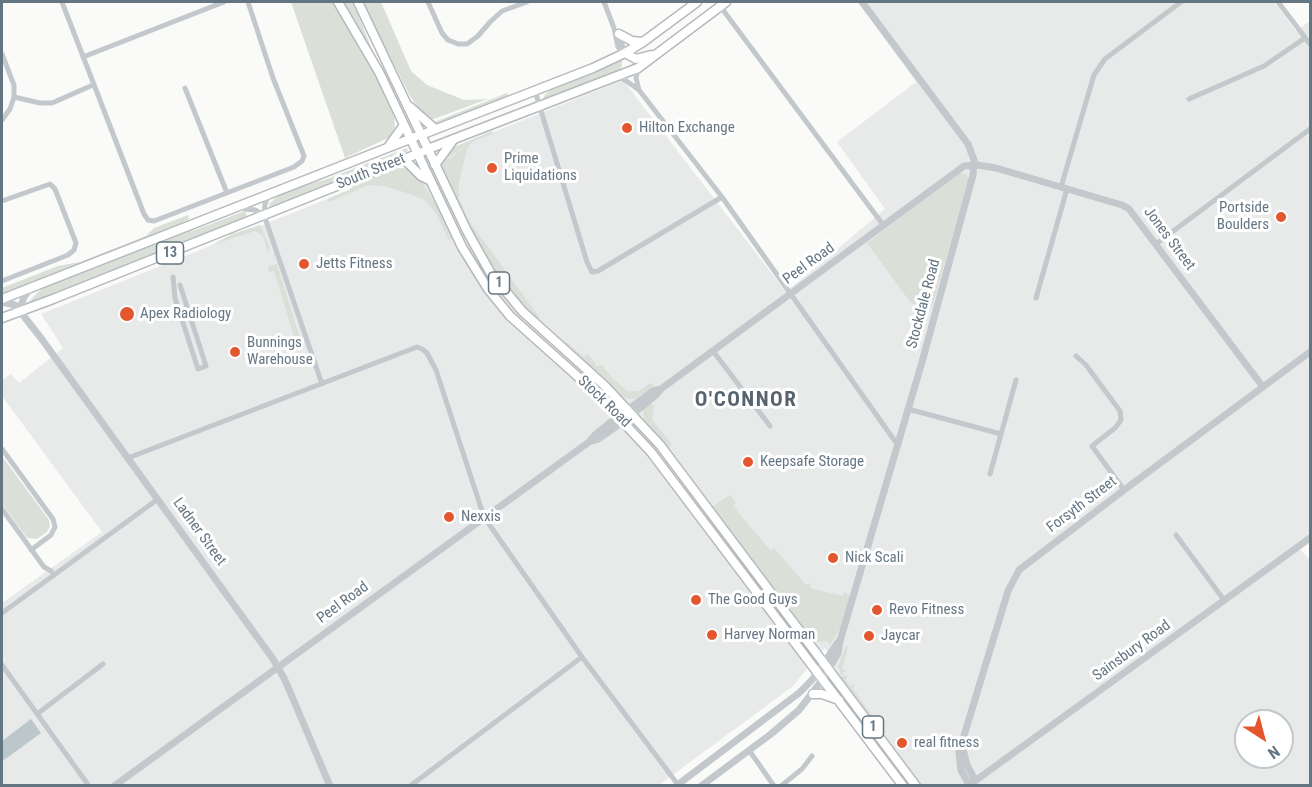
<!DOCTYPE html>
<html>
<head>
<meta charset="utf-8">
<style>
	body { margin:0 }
	#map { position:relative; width:1312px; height:787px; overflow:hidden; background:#fafaf8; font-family:"Roboto Condensed",sans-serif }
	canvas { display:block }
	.frame { position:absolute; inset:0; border:3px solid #657683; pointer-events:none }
	.north { position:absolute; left:1234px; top:709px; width:60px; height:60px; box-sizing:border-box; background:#fff; border:2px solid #c1c8cd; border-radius:50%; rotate:144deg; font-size:16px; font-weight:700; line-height:24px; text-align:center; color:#657683 }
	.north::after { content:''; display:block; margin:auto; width:21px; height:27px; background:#e4572e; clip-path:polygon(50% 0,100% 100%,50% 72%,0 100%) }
</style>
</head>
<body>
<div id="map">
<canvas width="1312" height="787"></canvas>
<div class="frame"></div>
<div class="north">N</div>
</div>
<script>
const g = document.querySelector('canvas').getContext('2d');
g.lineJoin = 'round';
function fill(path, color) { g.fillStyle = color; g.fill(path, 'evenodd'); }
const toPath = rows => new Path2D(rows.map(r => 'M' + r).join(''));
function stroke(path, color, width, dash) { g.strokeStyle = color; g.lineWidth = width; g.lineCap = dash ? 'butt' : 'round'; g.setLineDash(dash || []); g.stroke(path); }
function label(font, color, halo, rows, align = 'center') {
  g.font = font + ' "Roboto Condensed",sans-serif'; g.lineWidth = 6; g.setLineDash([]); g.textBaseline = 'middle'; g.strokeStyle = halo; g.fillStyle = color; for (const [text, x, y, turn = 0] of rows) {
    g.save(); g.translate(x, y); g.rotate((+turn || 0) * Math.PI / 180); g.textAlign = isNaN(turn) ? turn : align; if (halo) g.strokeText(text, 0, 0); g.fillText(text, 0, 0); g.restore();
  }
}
const built = toPath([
	[858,2,1274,2,1296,31,1310,21,1310,534,1296,545,1310,560,1310,785,920,785,839,677,825,648,792,687,659,785,2,785,2,603,102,532,2,396,2,380,11,374,19,383,63,348,41,314,623,80,786,292,885,209,837,142,916,82],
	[1246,721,1282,721,1282,757,1246,757]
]);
const green = toPath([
	[291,2,333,2,365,55,394,113,395,127,390,137,345,158],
	[342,2,353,2,376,59,356,24],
	[362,2,381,2,411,71,427,85,464,100,488,99,428,121,410,96],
	[622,59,622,66,619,72,544,101,543,100,544,96,552,88],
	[507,93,509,97,441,123,432,123],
	[492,131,493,132,492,134,472,142,467,149,459,182,459,199,469,221,540,318,536,320,522,306,495,272,484,256,456,201,440,164,442,158,447,159,451,158,470,141,450,157,445,158,452,148],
	[407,148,408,151,398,157,271,209,269,204,279,195,292,188,324,180],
	[394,167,409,169,421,181,444,217,454,240,448,239,436,213,425,200,404,192,384,186,369,185,329,202,328,200,329,198,349,190,357,182],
	[958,173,966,174,968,177,968,181,932,307,929,308,911,303,867,243],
	[245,211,248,218,27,304,38,292,48,285,173,235,195,230],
	[188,215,189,219,169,229,2,295,2,288,58,266,80,262,146,236,154,228],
	[260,225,270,248,268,253,263,236,255,231,212,245,232,234],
	[277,264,302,345,296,350,292,348,297,346,274,271,269,272,268,269,269,266],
	[566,342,584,357,588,354,597,366,602,365,612,378,627,391,639,391,650,383,653,384,654,387,636,398,629,399,624,398,563,345],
	[649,403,654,406,652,419,672,445,667,448,644,420,643,410],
	[2,456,49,520,50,526,47,532,37,539,27,538,2,504],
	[730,495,736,503,733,506,771,551,774,548,806,585,811,583,810,588,843,596,844,592,849,595,850,597,841,627,830,645,828,641,814,642,712,507],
	[846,646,848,647,842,669,847,671,842,672,843,676,848,676,845,680,850,686,854,684,855,685,852,688,874,718,871,720,841,678,842,676,838,666]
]);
const water = toPath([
	[31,719,41,733,4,760,2,757,2,741]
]);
const minor = toPath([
	[62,2,144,214,148,220,154,221,294,167,302,161,304,156,273,78,248,2],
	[428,2,442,33,448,40,458,44,467,44,478,36,490,22,502,11,527,2],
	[604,2,614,28,618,47,625,53],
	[718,2,726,14,884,226],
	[1278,2,1310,44],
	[619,35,625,53],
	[2,54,14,85,14,97,10,109,2,120],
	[83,57,224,2],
	[638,68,636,78,639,90],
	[617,77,625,80,639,90,722,197,897,444],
	[185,88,227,193],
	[535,91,587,262,592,272,598,271,722,197],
	[14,97,40,103,52,103,93,85],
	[1189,99,1264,66,1305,38],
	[1061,187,1094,75,1105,59,1181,2],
	[269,195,265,204,264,215,322,384],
	[2,201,50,184,55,189,76,243,74,250,68,255,2,281],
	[238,206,245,209,255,210,264,215],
	[1156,244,1310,129],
	[173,277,175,298,198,369,206,366,180,285],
	[1036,298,1067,189],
	[713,351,770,426],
	[1076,356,1086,365,1120,411,1121,420,1115,428,1092,446,1124,490],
	[908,409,1001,434],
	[2,449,53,519,55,527,51,535,31,550],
	[128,458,417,347,422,349,427,353,436,370,484,517,582,657,679,786],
	[990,474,1016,380],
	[2,509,44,567,51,571],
	[1176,535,1224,600],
	[2,613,158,499],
	[2,665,89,786],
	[37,714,103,664],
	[749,750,774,786],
	[410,786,582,657],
	[781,786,802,769,812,756]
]);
const tertiary = toPath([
	[2,302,15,305,41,338,273,659,285,680,330,786],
	[19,311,24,297,31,287],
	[589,442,595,435,616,418,653,391,660,389],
	[962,745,967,765,975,780],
	[969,785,961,770,959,752,1008,591,1019,570,1124,490,1310,352],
	[114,786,589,442,598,439,624,421,656,395,661,389,964,166,978,165,996,168,1122,205,1129,209,1263,387],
	[676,786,799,693,812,680,839,641],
	[701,786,771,734,799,710,823,679,838,653,840,641,922,362,973,175,974,160,968,144,862,2],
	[968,786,1310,538]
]);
const primary = toPath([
	[619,34,632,41,643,42],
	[625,53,636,59,651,55],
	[421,135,593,68,625,53,643,42,697,2],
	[428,149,638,68,726,2]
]);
const trunk = toPath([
	[338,2,379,72,462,247,488,289,510,316,595,392,651,452,903,786],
	[358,2,467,231,490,272,522,311,605,386,660,445,916,786],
	[410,107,435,129],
	[388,147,404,125],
	[404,159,421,176,429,180],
	[435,165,454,139],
	[2,299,415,137],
	[2,318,53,299,422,152],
	[813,694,822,694,839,700]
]);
const markers = [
	[627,128,6,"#e4572e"],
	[492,168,6,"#e4572e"],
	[1281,217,6,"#e4572e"],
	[304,264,6,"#e4572e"],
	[127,314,8,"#e4572e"],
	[235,352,6,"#e4572e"],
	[748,462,6,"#e4572e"],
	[449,517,6,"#e4572e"],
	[833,558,6,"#e4572e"],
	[696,600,6,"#e4572e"],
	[877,610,6,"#e4572e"],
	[712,635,6,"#e4572e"],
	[869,636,6,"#e4572e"],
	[902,743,6,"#e4572e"]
];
const shields = [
	[170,253,27],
	[499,283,21],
	[873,727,21]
];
const shieldNames = [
	["13",170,253],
	["1",499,283],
	["1",873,727]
];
const poiNames = [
	["Hilton Exchange",639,128],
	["Prime",504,159],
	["Liquidations",504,176],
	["Portside",1269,208,"right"],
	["Boulders",1269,225,"right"],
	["Jetts Fitness",316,264],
	["Apex Radiology",140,314],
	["Bunnings",247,343],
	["Warehouse",247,360],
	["Keepsafe Storage",760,462],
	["Nexxis",461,517],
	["Nick Scali",845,558],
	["The Good Guys",708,600],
	["Revo Fitness",889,610],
	["Harvey Norman",724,635],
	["Jaycar",881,636],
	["real fitness",914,743]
];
const streetNames = [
	["South Street",371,172,-22],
	["Jones Street",1169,239,53],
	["Peel Road",809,264,-36],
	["Stockdale Road",924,304,-75],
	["Stock Road",604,402,44],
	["Forsyth Street",1082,505,-37],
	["Ladner Street",199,532,54],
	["Peel Road",343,603,-36],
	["Sainsbury Road",1132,651,-36]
];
const districtNames = [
	["O'CONNOR",746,401]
];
fill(built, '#e8e9e9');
fill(green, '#dadfd7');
fill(water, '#bbc7cb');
stroke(primary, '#b5babe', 11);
stroke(trunk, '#b4b9bd', 11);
stroke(minor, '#c3c8cc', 5);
stroke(tertiary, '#c3c8cc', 7);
stroke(primary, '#fff', 8);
stroke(trunk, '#fff', 8);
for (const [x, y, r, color] of markers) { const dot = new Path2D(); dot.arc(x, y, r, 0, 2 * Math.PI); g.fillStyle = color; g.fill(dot); stroke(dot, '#fff', 2); }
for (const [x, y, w] of shields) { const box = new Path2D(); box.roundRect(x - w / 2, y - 11, w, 22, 4.5); g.fillStyle = '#fff'; g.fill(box); stroke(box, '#657683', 1.5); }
label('bold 14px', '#657683', null, shieldNames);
label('15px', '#657683', '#fff', poiNames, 'left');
label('15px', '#657683', '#fff', streetNames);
g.letterSpacing = '1.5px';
label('bold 21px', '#57646e', '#fff', districtNames);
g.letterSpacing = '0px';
</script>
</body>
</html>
